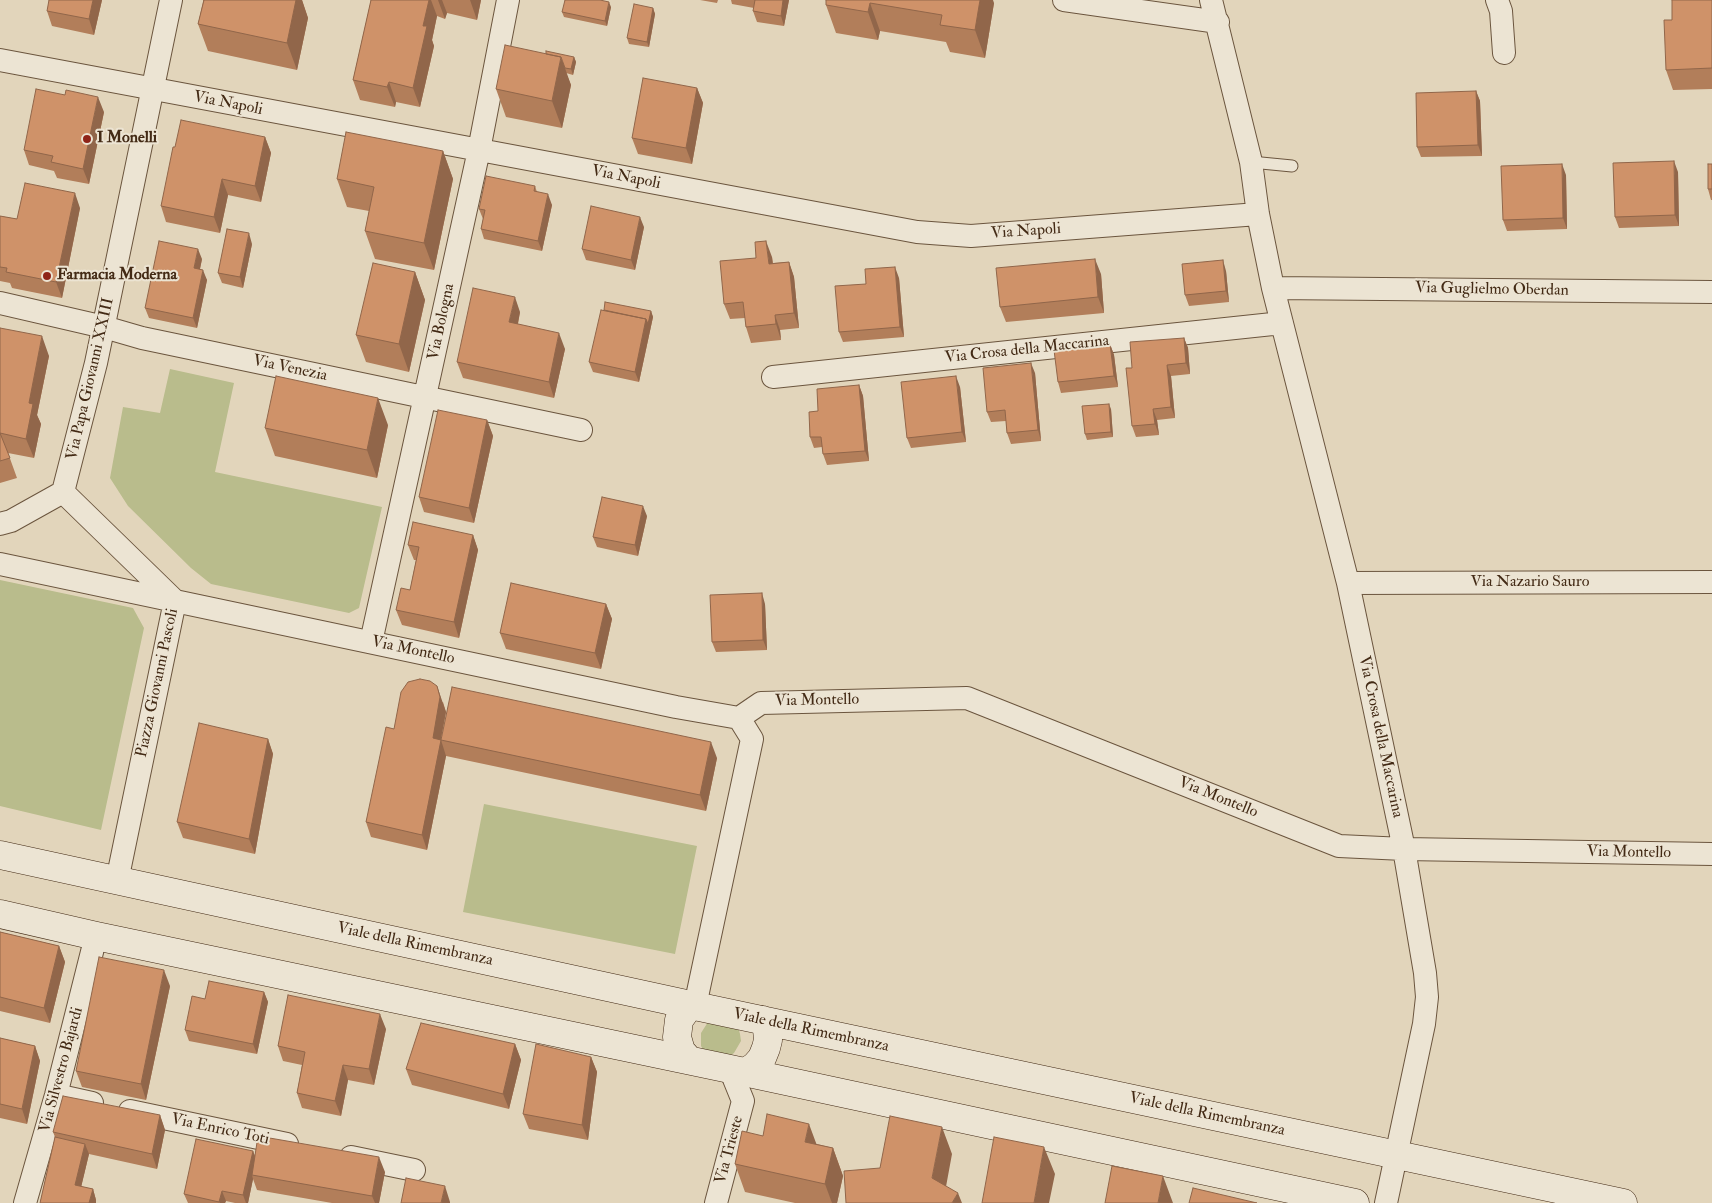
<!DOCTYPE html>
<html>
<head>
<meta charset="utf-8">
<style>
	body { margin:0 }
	canvas { display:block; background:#e2d5bb }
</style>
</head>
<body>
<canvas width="1712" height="1203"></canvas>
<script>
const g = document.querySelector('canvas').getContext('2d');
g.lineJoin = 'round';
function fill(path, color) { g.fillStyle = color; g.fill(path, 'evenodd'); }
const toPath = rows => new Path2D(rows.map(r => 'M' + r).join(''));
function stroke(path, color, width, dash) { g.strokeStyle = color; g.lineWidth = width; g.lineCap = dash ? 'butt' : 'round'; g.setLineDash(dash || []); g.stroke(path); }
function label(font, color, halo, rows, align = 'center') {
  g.font = font + ' "IM FELL Double Pica",serif'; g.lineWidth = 4; g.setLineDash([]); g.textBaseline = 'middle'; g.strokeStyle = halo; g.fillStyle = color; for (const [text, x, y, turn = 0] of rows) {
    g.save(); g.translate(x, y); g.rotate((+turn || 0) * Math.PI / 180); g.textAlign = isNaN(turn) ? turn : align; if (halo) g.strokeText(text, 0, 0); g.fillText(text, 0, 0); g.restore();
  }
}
const green = toPath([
	[170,369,234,383,215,472,382,507,359,608,349,613,211,584,191,568,128,506,110,478,123,407,160,413],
	[0,580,133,608,144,628,101,830,0,806],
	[484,804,697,846,675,954,463,912],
	[708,1022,738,1027,740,1034,741,1041,734,1053,728,1057,704,1051,701,1046,701,1033]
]);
const lane = toPath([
	[1251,162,1292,166]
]);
const street = toPath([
	[1064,0,1218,22],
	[1211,0,1251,162,1258,214,1273,288,1348,583,1404,849,1425,973,1427,997,1424,1024,1386,1203],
	[1497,0,1501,11,1504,53],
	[0,60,917,232,971,236,1258,214],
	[1273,288,1712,292],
	[0,303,104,327,142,338,581,430],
	[773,377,1282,323],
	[63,492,96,363,171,0],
	[0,524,11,521,63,492,175,601],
	[0,564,676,707,739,718,752,739,695,1006],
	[1348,583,1712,582],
	[371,642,479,150,508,0],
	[739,718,761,703,967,698,1339,846,1404,849,1712,854],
	[117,881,175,601],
	[56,1095,92,1103],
	[130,1111,287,1144],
	[351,1157,414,1170],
	[25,1203,56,1095,96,936],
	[716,1203,743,1101,730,1069]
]);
const secondary = toPath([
	[0,855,695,1006,1623,1203],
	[0,914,96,936,730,1069,1355,1203],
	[689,1060,681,1051,677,1037,679,1020,690,1005],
	[746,1072,755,1066,762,1058,766,1048,768,1040,767,1029,763,1020]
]);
const wall = toPath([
	[102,0,94,35,52,26,47,11],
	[203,0,302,0,308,18,297,70,208,51,198,24,203,2],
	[371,0,481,0,477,20,447,13,445,19,437,16,432,40,434,46,420,107,396,102,395,107,360,100,353,80],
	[700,0,718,0,717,3],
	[731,0,789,0,784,26,757,22,753,11,754,8,732,4],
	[826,0,994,3,985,58,950,52,946,42,880,31,878,40,836,33,826,5],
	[1712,0,1712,89,1673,90,1666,70,1672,20],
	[611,7,607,26,564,17,562,12],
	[653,8,655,14,649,47,629,44,627,38],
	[574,57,576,62,573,75,566,73,571,85,562,128,506,117,496,89],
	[697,88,703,103,692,164,638,154,632,138],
	[1476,91,1480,101,1482,156,1421,157,1417,147],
	[104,112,89,184,57,178,54,171,29,165,24,150],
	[265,137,271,153,261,202,228,195,220,233,166,222,161,206,175,147],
	[443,151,453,179,434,270,375,259,365,231,369,211,347,207,337,179],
	[1712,164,1712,200,1711,200,1708,189],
	[1678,172,1679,226,1619,228,1615,217],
	[1566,175,1567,229,1507,231,1503,220],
	[535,186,537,192,552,205,542,251,484,239,481,229,483,219,479,209],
	[80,208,62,298,12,288,10,283,0,281,0,216,17,219],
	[644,227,635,270,586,260,582,249],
	[252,244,243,288,222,283,218,273],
	[772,257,773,263,789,262,794,277,799,328,780,330,781,340,751,343,746,327,745,318,730,319,724,304],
	[202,259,200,269,207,280,197,328,149,318,145,308],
	[1226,271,1229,302,1189,306,1185,295],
	[415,272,425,300,409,372,366,362,356,335],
	[1101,274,1104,313,1006,322,1000,307],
	[899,278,904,337,843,342,839,332,866,284],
	[604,310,651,311,653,317,639,382,593,372,589,362],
	[520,312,518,324,565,349,554,398,463,378,457,362],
	[0,328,49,356,37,415,41,424,34,458,8,453,17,478,0,483],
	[1184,338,1188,348,1190,374,1171,376,1175,418,1157,420,1159,435,1136,437,1132,426,1132,368],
	[1110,344,1114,355,1118,387,1061,393,1058,382],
	[1035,373,1041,441,1011,444,1007,433,1006,421,991,422,987,412],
	[859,385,863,396,869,461,827,465,823,454,822,447,814,448,810,437,818,411],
	[960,387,966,442,911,448,907,438],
	[1111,409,1113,437,1087,440,1085,434],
	[487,420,493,436,474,523,424,512,419,497],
	[388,425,377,478,275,456,265,428],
	[647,516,638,556,597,547,593,537],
	[473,535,478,550,459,638,402,625,396,610,410,590,416,560,414,560,408,545],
	[606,604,612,619,601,669,506,649,500,633],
	[765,604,767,650,716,652,712,642],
	[443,702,446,712,441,740,446,756,427,850,371,837,366,822,394,729],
	[268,739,273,754,255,854,183,838,177,822],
	[441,740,717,758,706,811,446,756],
	[0,932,59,946,65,962,50,1023,0,1011],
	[170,986,146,1100,82,1087,76,1071],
	[264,992,268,1002,257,1054,189,1041,185,1030,205,999],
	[386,1029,374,1085,348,1080,341,1116,302,1108,297,1093,302,1065,283,1061,278,1046],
	[0,1038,35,1046,40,1061,27,1124,0,1118],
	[515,1044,521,1060,509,1109,412,1085,406,1069],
	[591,1057,597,1072,588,1140,529,1129,523,1114],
	[160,1115,165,1130,157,1169,89,1154,81,1187,93,1189,96,1200,96,1203,40,1203,55,1137,53,1132],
	[763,1136,817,1144,833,1148,843,1176,837,1203,795,1203,745,1192,735,1164],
	[253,1151,255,1156,385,1172,379,1203,332,1203,257,1190,253,1179,248,1203,235,1203,226,1201,225,1203,188,1203,184,1194]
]);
const shadedWall = toPath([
	[93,0,102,0,94,35,89,19],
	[296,0,302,0,308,18,297,70,287,43],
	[429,0,431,0,437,16,432,40,434,46,420,107,413,88,423,26],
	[438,0,442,0,447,13,445,19],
	[470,0,481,0,477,20],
	[783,0,789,0,784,26,781,16],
	[980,0,993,0,994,3,985,58,975,30],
	[609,2,611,7,607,26,605,21],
	[870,3,880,31,878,40,868,12],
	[653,8,655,14,649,47,647,42],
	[561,57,571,85,562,128,552,101],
	[574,57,576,62,573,75,571,69],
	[389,82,396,102,395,107,387,87],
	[697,88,703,103,692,164,686,148],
	[1476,91,1480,101,1482,156,1478,145],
	[98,97,104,112,89,184,83,169],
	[265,137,271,153,261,202,255,186],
	[443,151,453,179,434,270,424,243],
	[1674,161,1678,172,1679,226,1675,215],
	[1562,164,1566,175,1567,229,1563,218],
	[222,179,228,195,220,233,214,217],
	[75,193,80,208,62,298,56,282],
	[548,194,552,205,542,251,538,241],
	[640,217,644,227,635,270,631,260],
	[249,233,252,244,243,288,240,277],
	[766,241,772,257,774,279,769,264],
	[198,249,202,259,198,278,194,268],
	[1095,259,1101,274,1104,313,1098,297],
	[1223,260,1226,271,1229,302,1226,291],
	[789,262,794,277,799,328,794,313],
	[895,267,899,278,904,337,900,327],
	[203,270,207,280,197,328,193,318],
	[415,272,425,300,409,372,399,344],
	[515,297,520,312,515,338,509,322],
	[651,311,653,317,639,382,635,372,646,319],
	[775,315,780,330,781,340,776,324],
	[559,333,565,349,554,398,549,382],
	[42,336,49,356,37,415,41,424,34,458,26,439,29,403],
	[1184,338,1188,348,1190,374,1186,363],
	[1110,344,1114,355,1118,387,1114,376],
	[1031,363,1035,373,1041,441,1038,430],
	[1167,365,1171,376,1175,418,1171,407],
	[956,376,960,387,966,442,962,432],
	[859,385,863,396,869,461,865,451],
	[378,398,388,425,377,478,367,450],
	[1109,404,1111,409,1113,437,1111,432],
	[1153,409,1157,420,1159,435,1155,424],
	[487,420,493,436,474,523,469,508],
	[643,506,647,516,638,556,635,545],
	[473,535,478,550,459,638,454,622],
	[762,593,765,604,767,650,763,640],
	[606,604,612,619,601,669,595,653],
	[437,686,446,712,440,743,441,740,446,756,427,850,422,835,433,738],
	[268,739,273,754,255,854,249,839],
	[711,742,717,758,706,811,700,795],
	[59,946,65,962,50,1023,44,1008],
	[164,970,170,986,146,1100,141,1084],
	[264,992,268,1002,257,1054,253,1044],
	[380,1014,386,1029,374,1085,369,1069],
	[515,1044,521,1060,509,1109,503,1094],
	[35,1046,40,1061,27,1124,22,1109],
	[591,1057,597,1072,588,1140,582,1125],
	[343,1065,348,1080,341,1116,335,1101],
	[160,1115,165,1130,157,1169,152,1154],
	[809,1124,819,1151,805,1142],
	[942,1127,952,1154,943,1203,932,1178],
	[85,1144,89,1154,79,1196,75,1185],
	[1044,1147,1055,1174,1049,1203,1034,1203],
	[833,1148,843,1176,837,1203,832,1203,825,1184],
	[253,1151,257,1162,252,1175,253,1179,248,1203,246,1203,243,1195],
	[379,1157,385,1172,379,1203,375,1203,372,1196],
	[1163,1176,1173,1203,1158,1203],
	[445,1186,450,1202,450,1203,441,1203],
	[93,1189,96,1200,96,1203,89,1203],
	[222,1191,226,1201,225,1203,220,1203,219,1202],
	[958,1193,962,1203,952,1203]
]);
const building = toPath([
	[49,0,93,0,89,19,47,11,49,0],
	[204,0,296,0,287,43,198,24,204,0],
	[371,0,429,0,423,26,427,26,413,88,389,82,387,87,353,80,371,0],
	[565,0,600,0,609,2,605,21,562,12,565,0],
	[755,0,783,0,781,16,753,11,755,0],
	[826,0,980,0,975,30,940,25,942,15,870,3,868,12,826,5,826,0],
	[1672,0,1712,0,1712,68,1666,70,1664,20,1672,20,1672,0],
	[634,4,653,8,647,42,627,38,634,4],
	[505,45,561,57,552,101,496,89,505,45],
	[546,51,574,57,571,69,565,68,561,57,546,54,546,51],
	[643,78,697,88,686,148,632,138,643,78],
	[36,89,65,95,66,90,98,97,83,169,51,162,53,156,24,150,36,89],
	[1476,91,1478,145,1417,147,1416,93,1476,91],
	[181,120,265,137,255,186,222,179,214,217,161,206,173,147,175,147,181,120],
	[346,132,443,151,424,243,365,231,374,187,337,179,346,132],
	[1674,161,1675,215,1615,217,1613,163,1674,161],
	[1562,164,1563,218,1503,220,1501,166,1562,164],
	[1708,164,1712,164,1712,189,1708,189,1708,164],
	[486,176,535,186,534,191,548,194,538,241,481,229,485,210,479,209,486,176],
	[25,183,75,193,56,282,6,272,7,268,0,267,0,216,17,219,25,183],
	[591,206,640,217,631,260,582,249,591,206],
	[227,229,249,233,240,277,218,273,227,229],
	[159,241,198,249,194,268,203,270,193,318,145,308,159,241],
	[766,241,769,264,789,262,794,313,775,315,776,324,746,327,743,302,724,304,720,261,756,258,755,242,766,241],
	[1095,259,1098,297,1000,307,996,268,1095,259],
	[1223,260,1226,291,1185,295,1182,264,1223,260],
	[373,263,415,272,399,344,356,335,373,263],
	[895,267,900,327,839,332,835,286,866,284,865,269,895,267],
	[473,288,515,297,509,322,559,333,549,382,457,362,473,288],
	[605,302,651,311,648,324,646,319,604,310,605,302],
	[601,310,646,319,635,372,589,362,601,310],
	[0,328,42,336,29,403,33,404,26,439,0,433,10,458,0,461,0,328],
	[1184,338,1186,363,1167,365,1171,407,1153,409,1155,424,1132,426,1126,368,1132,368,1130,342,1184,338],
	[1110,344,1114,376,1058,382,1054,350,1110,344],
	[1031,363,1038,430,1007,433,1005,410,987,412,983,368,1031,363],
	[276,376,378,398,367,450,265,428,276,376],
	[956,376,962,432,907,438,901,382,956,376],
	[859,385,865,451,823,454,821,437,810,437,809,412,818,411,817,389,859,385],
	[1109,404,1111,432,1085,434,1082,406,1109,404],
	[438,410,487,420,469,508,419,497,438,410],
	[602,497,643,506,635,545,593,537,602,497],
	[413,522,473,535,454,622,396,610,401,588,410,590,419,547,408,545,413,522],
	[511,583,606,604,595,653,500,633,511,583],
	[762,593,763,640,712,642,710,595,762,593],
	[420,679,430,681,437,686,440,697,433,738,441,740,422,835,366,822,386,727,394,729,401,692,408,682,420,679],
	[452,687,711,742,700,795,441,740,452,687],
	[199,723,268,739,249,839,177,822,199,723],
	[0,932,59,946,44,1008,0,997,0,932],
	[99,957,164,970,141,1084,76,1071,99,957],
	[209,981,264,992,253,1044,185,1030,192,996,205,999,209,981],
	[288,995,380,1014,369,1069,343,1065,335,1101,297,1093,305,1052,278,1046,288,995],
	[421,1023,515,1044,503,1094,406,1069,421,1023],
	[0,1038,35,1046,22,1109,0,1104,0,1038],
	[536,1044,591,1057,582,1125,523,1114,536,1044],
	[63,1096,160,1115,152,1154,53,1132,63,1096],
	[767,1114,809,1124,805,1142,833,1148,825,1184,735,1164,742,1131,763,1136,767,1114],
	[890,1116,942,1127,932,1178,958,1193,952,1203,846,1203,844,1171,880,1168,890,1116],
	[258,1136,379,1157,372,1196,252,1175,258,1136],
	[55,1137,85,1144,75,1185,93,1189,89,1203,40,1203,55,1137],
	[994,1137,1044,1147,1034,1203,982,1203,994,1137],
	[196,1139,253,1151,243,1195,222,1191,219,1202,184,1194,196,1139],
	[1112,1166,1163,1176,1158,1203,1105,1203,1112,1166],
	[406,1178,445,1186,441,1203,401,1203,406,1178],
	[1193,1188,1257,1203,1189,1203,1193,1188]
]);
const markers = [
	[87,139,5,"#8f2418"],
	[47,276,5,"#8f2418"]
];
const streetNames = [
	["Via Napoli",228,104,11],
	["Via Napoli",626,178,11],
	["Via Napoli",1026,232,-4],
	["Via Guglielmo Oberdan",1492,290,1],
	["Via Bologna",442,322,-78],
	["Via Crosa della Maccarina",1027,350,-6],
	["Via Venezia",290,369,12],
	["Via Papa Giovanni XXIII",91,379,-77],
	["Via Nazario Sauro",1530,583],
	["Via Montello",413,651,12],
	["Piazza Giovanni Pascoli",158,683,-78],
	["Via Montello",817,701,-1],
	["Via Crosa della Maccarina",1380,737,78],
	["Via Montello",1218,798,22],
	["Via Montello",1629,853,1],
	["Viale della Rimembranza",415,945,12],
	["Viale della Rimembranza",811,1031,12],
	["Via Silvestro Bajardi",62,1070,-75],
	["Viale della Rimembranza",1207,1115,12],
	["Via Enrico Toti",220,1130,12],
	["Via Trieste",730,1150,-75]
];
const poiNames = [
	["I Monelli",97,139],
	["Farmacia Moderna",57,276]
];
fill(green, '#b9bc8c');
stroke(lane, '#6b553e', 13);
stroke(street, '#6b553e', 24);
stroke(secondary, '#432a15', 29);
stroke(lane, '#ece4d3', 11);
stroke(street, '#ece4d3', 22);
stroke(secondary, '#ece4d3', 28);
fill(wall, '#b27e5a');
fill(shadedWall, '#91664a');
fill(building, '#cf9269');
stroke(building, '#91664a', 1);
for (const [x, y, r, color] of markers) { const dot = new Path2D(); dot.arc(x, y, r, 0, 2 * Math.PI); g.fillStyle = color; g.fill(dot); stroke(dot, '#ece4d3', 2); }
label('16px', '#432a15', '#ece4d3', streetNames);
label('bold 16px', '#432a15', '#ece4d3', poiNames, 'left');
</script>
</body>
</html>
